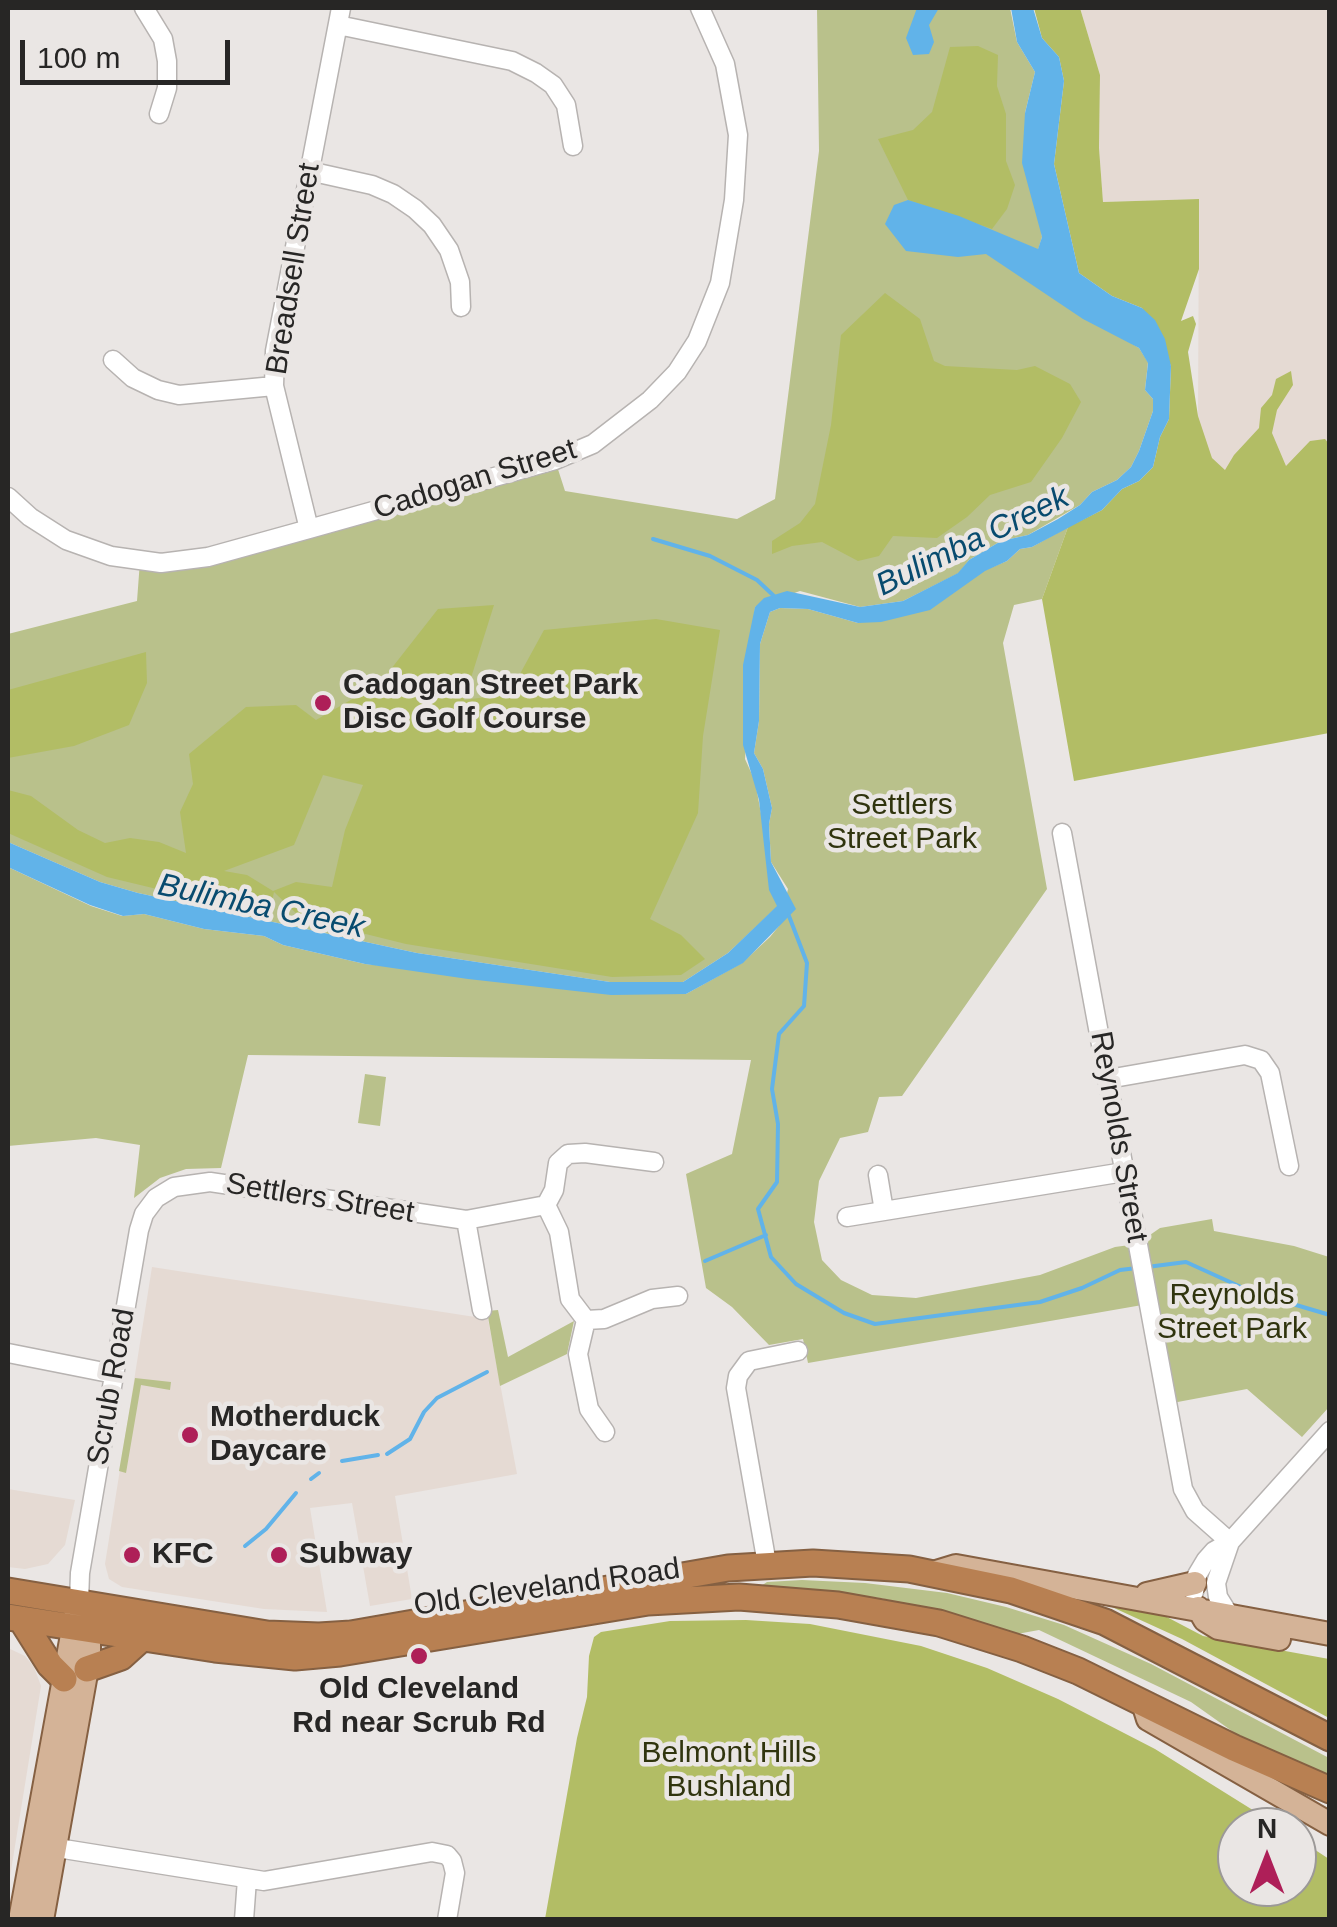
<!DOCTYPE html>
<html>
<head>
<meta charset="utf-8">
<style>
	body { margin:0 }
	#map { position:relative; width:1337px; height:1927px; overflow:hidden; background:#eae6e4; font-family:Arial,sans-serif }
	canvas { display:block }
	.frame { position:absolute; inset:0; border:10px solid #272625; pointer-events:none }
	.north { position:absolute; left:1217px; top:1807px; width:100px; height:100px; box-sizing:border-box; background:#eae6e4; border:2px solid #9c9998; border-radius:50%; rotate:0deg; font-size:28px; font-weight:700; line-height:40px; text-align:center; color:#272625 }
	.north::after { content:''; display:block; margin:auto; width:35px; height:45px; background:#ae1f58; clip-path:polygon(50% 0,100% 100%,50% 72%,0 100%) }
	.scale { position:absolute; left:20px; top:40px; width:210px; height:45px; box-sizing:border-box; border:5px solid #272625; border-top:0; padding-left:12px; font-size:30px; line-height:35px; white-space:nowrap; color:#272625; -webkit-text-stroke:8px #eae6e4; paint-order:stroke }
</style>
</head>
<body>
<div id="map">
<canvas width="1337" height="1927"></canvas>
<div class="frame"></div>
<div class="north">N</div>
<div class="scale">100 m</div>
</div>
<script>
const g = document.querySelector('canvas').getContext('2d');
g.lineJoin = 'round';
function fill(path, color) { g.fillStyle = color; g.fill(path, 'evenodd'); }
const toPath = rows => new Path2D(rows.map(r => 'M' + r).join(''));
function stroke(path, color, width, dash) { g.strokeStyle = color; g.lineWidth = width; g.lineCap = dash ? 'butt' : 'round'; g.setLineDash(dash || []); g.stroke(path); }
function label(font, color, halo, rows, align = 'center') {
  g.font = font + ' Arial,sans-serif'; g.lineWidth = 9; g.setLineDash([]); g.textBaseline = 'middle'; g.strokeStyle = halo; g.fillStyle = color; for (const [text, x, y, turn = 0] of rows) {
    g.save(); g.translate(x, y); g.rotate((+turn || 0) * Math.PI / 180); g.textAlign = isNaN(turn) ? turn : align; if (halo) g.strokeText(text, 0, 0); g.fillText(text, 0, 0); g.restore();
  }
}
const built = toPath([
	[1080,8,1329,8,1329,534,1215,559,1198,416,1199,199,1103,202,1099,148,1100,75],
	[152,1267,488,1319,517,1474,395,1496,412,1599,370,1606,352,1503,310,1508,327,1612,264,1609,122,1587,109,1579,105,1564],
	[8,1489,75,1500,65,1545,48,1564,25,1569,8,1567],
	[8,1648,25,1656,34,1667,41,1686,8,1889]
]);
const green = toPath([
	[817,8,1010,8,1017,42,1035,72,1025,113,1042,237,1038,250,1126,340,1139,348,1148,362,1145,390,1153,399,1153,411,1139,451,1131,467,1117,480,1092,492,1080,505,1028,535,1001,541,969,560,959,573,903,601,860,607,800,591,755,607,745,759,755,781,778,906,728,953,683,982,610,982,417,953,138,893,100,882,8,842,8,634,137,601,140,561,161,563,555,460,565,491,737,519,775,499,819,151],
	[1068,527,1042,599,1014,605,1003,643,1047,889,902,1096,879,1097,868,1132,840,1138,819,1181,814,1222,822,1260,841,1280,872,1295,916,1298,1040,1275,1115,1247,1137,1244,1160,1228,1212,1219,1214,1231,1294,1246,1329,1257,1329,1407,1302,1437,1247,1389,1167,1404,1148,1304,808,1363,803,1339,769,1345,732,1307,706,1288,686,1174,732,1154,751,1060,248,1055,221,1168,186,1169,160,1178,134,1198,140,1145,96,1138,8,1146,8,867,91,906,122,916,144,914,204,929,264,936,283,945,365,964,686,994,742,963,770,937,779,926,788,889,771,862,769,824,772,808,763,769,754,753,759,721,760,644,770,612,780,608,808,609,858,623,1007,561,1020,549,1032,547],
	[365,1074,386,1077,380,1126,358,1123],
	[498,1310,508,1357,574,1321,567,1354,500,1386,487,1311],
	[135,1378,171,1382,170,1390,141,1385,126,1473,119,1471],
	[802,1580,865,1583,947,1593,1006,1607,1064,1625,1151,1664,1329,1758,1329,1776,1239,1736,1191,1702,1039,1630,1017,1634,957,1615,880,1598,761,1586,767,1582]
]);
const forest = toPath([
	[1034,8,1080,8,1100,75,1099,148,1103,202,1199,199,1199,269,1181,321,1193,316,1196,324,1188,352,1198,416,1212,458,1225,470,1234,455,1259,428,1261,408,1272,395,1276,379,1291,371,1293,385,1277,410,1272,433,1286,466,1310,441,1325,439,1329,444,1329,733,1074,781,1042,599,1068,527,1102,510,1122,489,1139,481,1153,467,1160,437,1169,419,1171,366,1142,308,1112,296,1079,273,1054,164,1064,81,1059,57,1042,38],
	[978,46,998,55,997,86,1006,114,1006,161,1015,185,1007,209,992,229,908,200,878,139,913,130,932,112,950,47],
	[885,293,920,319,934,361,945,366,1017,370,1035,366,1070,384,1081,402,1062,438,1031,482,990,495,967,517,937,538,893,536,879,556,858,561,822,542,792,546,772,554,772,541,800,523,815,504,831,425,841,335],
	[494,605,464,700,509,694,544,630,656,619,720,630,703,736,698,813,650,919,681,935,705,959,681,975,612,977,406,944,301,918,274,892,269,916,107,877,8,833,8,790,31,796,78,830,105,843,130,838,159,842,186,853,180,812,193,784,189,754,246,707,296,705,316,720,380,683,438,609],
	[323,775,363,785,345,830,332,887,296,882,273,891,247,875,224,871,294,845],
	[146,652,147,683,129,725,74,746,8,758,8,690],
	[1101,1602,1163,1615,1203,1636,1329,1659,1329,1718,1182,1639],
	[746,1620,810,1624,921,1646,987,1668,1058,1699,1155,1749,1280,1827,1237,1827,1237,1887,1297,1887,1297,1838,1329,1859,1329,1919,545,1919,577,1738,587,1697,589,1656,594,1637,601,1632,670,1621]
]);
const water = toPath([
	[917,8,939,8,929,25,934,42,929,54,913,55,906,38],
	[1011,8,1033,8,1042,38,1059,57,1064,81,1054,164,1079,273,1112,296,1142,308,1155,320,1165,339,1171,366,1169,419,1160,437,1153,467,1139,481,1122,489,1102,510,1032,547,1020,549,1007,561,985,571,930,610,881,622,858,623,808,609,780,608,770,612,760,644,759,721,754,753,763,769,772,808,769,824,771,862,796,909,743,963,686,994,611,995,468,979,365,964,283,945,264,936,204,929,144,914,123,916,90,905,8,867,8,842,100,882,138,893,417,953,610,982,683,982,728,953,777,906,769,890,759,800,743,745,743,665,755,607,764,598,787,591,860,607,903,601,958,573,969,560,1001,541,1028,535,1058,519,1080,505,1092,492,1117,480,1131,467,1139,451,1153,411,1153,399,1145,390,1148,363,1139,348,1083,319,986,254,958,257,906,251,885,224,894,205,908,200,959,216,1038,249,1042,237,1022,163,1025,113,1035,72,1017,42]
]);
const stream = toPath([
	[653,539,710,556,757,580,774,596],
	[789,916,807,963,804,1006,779,1034,772,1089,778,1124,777,1182,758,1209,771,1257,796,1284,844,1313,875,1324,1040,1302,1082,1288,1120,1270,1137,1268],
	[705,1261,766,1235],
	[1147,1267,1186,1262,1252,1292,1330,1315],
	[387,1454,410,1439,424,1412,437,1398,487,1372],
	[342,1461,378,1455],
	[311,1479,319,1473],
	[245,1546,266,1529,296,1493]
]);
const minor = toPath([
	[144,8,163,39,167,61,167,88,159,114],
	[338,25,512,61,536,73,553,85,566,105,573,146],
	[309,171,372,185,393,194,415,209,432,225,449,250,460,282,461,307],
	[113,360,133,378,158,390,179,395,274,386],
	[8,497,30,517,66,540,111,556,161,563,208,557,309,529,555,460,593,444,650,400,677,372,697,341,720,283,734,200,738,135,725,64,700,8],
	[309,529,274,386,275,351,341,8],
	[1062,833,1183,1489,1195,1511,1230,1542],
	[1108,1079,1245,1055,1261,1060,1270,1073,1289,1166],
	[878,1175,884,1211],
	[546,1205,554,1190,558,1163,568,1154,585,1153,654,1162],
	[847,1217,1124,1172],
	[466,1220,482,1310],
	[586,1320,578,1354,589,1409,605,1432],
	[8,1353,114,1374],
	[767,1564,736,1388,738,1376,749,1361,798,1351],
	[1194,1592,1197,1575,1206,1560,1214,1551,1230,1542,1330,1431],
	[79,1602,80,1573,139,1230,144,1214,156,1198,174,1187,210,1182,466,1220,546,1205,559,1232,570,1299,586,1320,604,1319,652,1299,678,1296],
	[1228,1613,1218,1597,1216,1583,1230,1542],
	[45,1846,264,1881,432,1852,447,1855,452,1861,455,1873,447,1920],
	[244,1920,247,1879]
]);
const major = toPath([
	[933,1573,956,1566,1330,1634],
	[1147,1594,1195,1583],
	[1198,1608,1205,1620,1218,1628,1279,1639],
	[1143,1703,1148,1719,1330,1824],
	[20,1920,76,1613],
	[42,1920,89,1657,89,1629,83,1614]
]);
const highway = toPath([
	[8,1591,267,1634,319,1636,351,1634,728,1568,813,1563,909,1569,1011,1590,1105,1622,1330,1738],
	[8,1617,215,1649,295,1657,340,1653,648,1602,739,1597,838,1605,939,1623,1022,1649,1078,1671,1234,1748,1330,1790],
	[21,1619,50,1665,64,1679],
	[87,1669,121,1657,142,1638]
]);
const markers = [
	[323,703,10,"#ae1f58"],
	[190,1435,10,"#ae1f58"],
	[132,1555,10,"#ae1f58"],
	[279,1555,10,"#ae1f58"],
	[419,1656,10,"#ae1f58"]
];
const streetNames = [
	["Breadsell Street",294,269,-81],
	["Cadogan Street",475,480,-17],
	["Reynolds Street",1118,1137,80],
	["Settlers Street",320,1199,9],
	["Scrub Road",112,1387,-80],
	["Old Cleveland Road",547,1588,-8]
];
const poiNames = [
	["Cadogan Street Park",343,686],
	["Disc Golf Course",343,720],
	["Motherduck",210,1418],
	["Daycare",210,1452],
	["KFC",152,1555],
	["Subway",299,1555],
	["Old Cleveland",419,1690,"center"],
	["Rd near Scrub Rd",419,1724,"center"]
];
const parkNames = [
	["Settlers",902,806],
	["Street Park",902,840],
	["Reynolds",1232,1296],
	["Street Park",1232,1330],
	["Belmont Hills",729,1754],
	["Bushland",729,1788]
];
const waterNames = [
	["Bulimba Creek",973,542,-26],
	["Bulimba Creek",261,907,12]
];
fill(built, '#e5dad3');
fill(green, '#b9c18b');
fill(forest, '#b2bd65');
fill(water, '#61b3e9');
stroke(stream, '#61b3e9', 4);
stroke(minor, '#b7b3b1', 21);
stroke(major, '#856042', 26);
stroke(highway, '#856042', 29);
stroke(minor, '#fff', 18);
stroke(major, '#d4b397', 22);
stroke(highway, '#b88052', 25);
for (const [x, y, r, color] of markers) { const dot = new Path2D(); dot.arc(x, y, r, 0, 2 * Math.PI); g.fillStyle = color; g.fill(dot); stroke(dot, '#eae6e4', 4); }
label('30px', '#272625', '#eae6e4', streetNames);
label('bold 30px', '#272625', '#eae6e4', poiNames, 'left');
label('30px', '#30340e', '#eae6e4', parkNames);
label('italic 32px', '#084b6f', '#eae6e4', waterNames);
</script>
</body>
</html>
